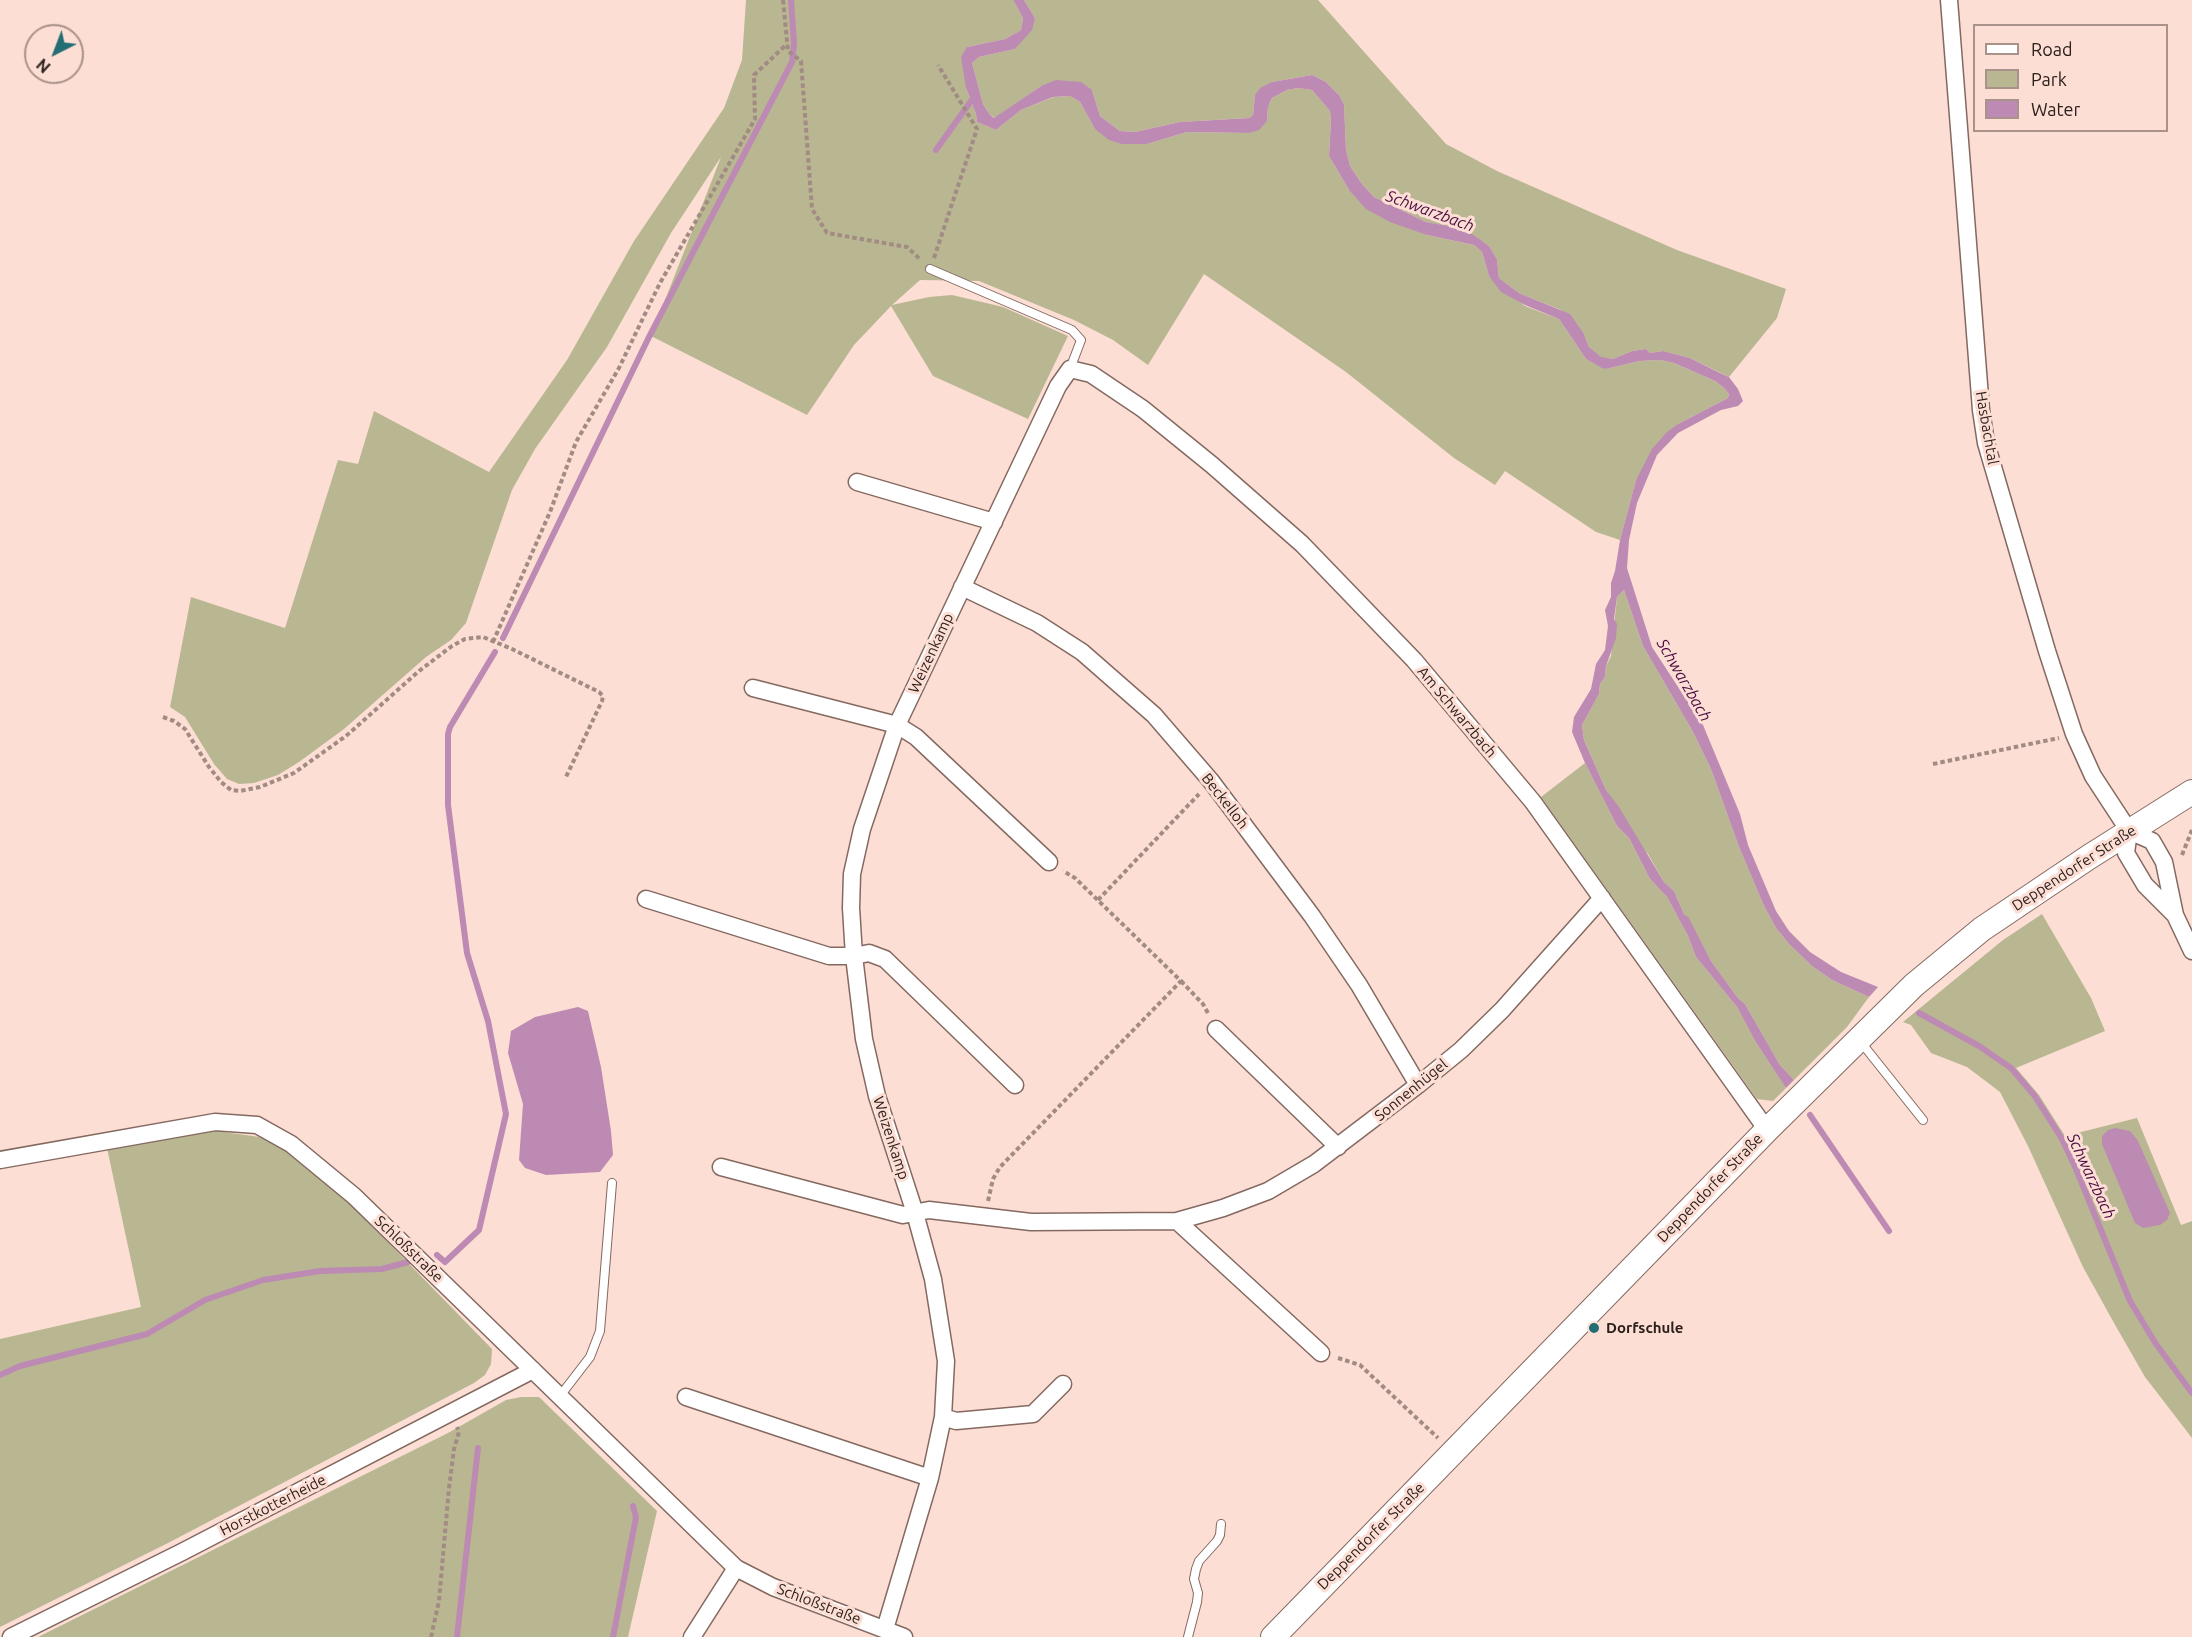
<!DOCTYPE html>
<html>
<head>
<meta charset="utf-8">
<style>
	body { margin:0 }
	#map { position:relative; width:2192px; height:1637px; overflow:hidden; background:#fdded4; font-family:Ubuntu,sans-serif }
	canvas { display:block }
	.legend { position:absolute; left:1973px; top:24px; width:195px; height:108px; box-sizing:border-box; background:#fdded4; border:2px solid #a9928a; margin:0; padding:8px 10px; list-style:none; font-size:18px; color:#2b201c }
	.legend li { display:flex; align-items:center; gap:12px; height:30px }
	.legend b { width:30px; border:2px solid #a9928a }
	.north { position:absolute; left:24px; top:24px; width:60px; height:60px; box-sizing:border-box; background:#fdded4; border:2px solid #a9928a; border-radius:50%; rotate:222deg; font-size:16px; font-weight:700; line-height:24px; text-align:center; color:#2b201c }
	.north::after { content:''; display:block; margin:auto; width:21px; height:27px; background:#236e74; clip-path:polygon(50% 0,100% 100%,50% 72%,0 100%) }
</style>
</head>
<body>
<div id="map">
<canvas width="2192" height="1637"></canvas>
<ul class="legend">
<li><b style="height:8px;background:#fff"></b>Road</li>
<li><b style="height:16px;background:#b9b791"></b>Park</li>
<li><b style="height:16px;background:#bd8ab4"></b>Water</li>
</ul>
<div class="north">N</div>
</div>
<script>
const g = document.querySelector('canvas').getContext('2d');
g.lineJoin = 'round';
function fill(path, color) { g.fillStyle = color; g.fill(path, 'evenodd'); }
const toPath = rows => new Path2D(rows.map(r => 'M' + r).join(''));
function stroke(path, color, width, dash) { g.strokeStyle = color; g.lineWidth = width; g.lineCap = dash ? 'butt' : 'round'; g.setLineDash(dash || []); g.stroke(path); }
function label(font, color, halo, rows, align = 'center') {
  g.font = font + ' Ubuntu,sans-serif'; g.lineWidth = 6; g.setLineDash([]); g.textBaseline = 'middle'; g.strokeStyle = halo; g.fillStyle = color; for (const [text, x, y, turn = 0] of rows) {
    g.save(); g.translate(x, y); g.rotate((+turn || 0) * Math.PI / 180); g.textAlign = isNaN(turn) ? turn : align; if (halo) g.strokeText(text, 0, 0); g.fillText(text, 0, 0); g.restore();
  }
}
const green = toPath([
	[746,0,1013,0,1023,18,1021,30,1005,39,967,47,966,88,976,114,977,122,996,130,1021,110,1054,97,1070,96,1080,102,1095,129,1147,144,1187,132,1249,133,1267,121,1268,107,1272,98,1287,90,1298,88,1312,90,1330,111,1331,120,1329,156,1349,190,1427,235,1474,245,1482,252,1489,276,1525,306,1559,319,1586,359,1606,369,1639,361,1661,360,1674,363,1715,381,1724,388,1729,394,1728,398,1678,424,1636,480,1620,540,1596,532,1505,471,1495,485,1454,458,1346,372,1204,274,1148,365,1113,340,1074,320,979,281,920,280,892,305,929,297,952,295,1003,307,1068,336,1028,419,933,376,891,306,854,345,807,415,651,336,721,157,671,233,607,347,535,449,512,490,466,623,451,640,426,657,344,729,299,762,278,775,254,783,239,784,227,779,214,764,185,717,170,707,191,597,285,628,338,460,358,464,374,411,489,472,567,360,634,241,724,108,742,60],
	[1024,0,1318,0,1446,144,1497,171,1677,250,1786,289,1777,318,1729,377,1690,358,1663,351,1650,353,1646,349,1632,351,1613,359,1601,358,1589,347,1584,334,1561,310,1519,293,1499,278,1497,259,1489,246,1465,230,1426,222,1374,197,1362,184,1350,166,1346,150,1344,104,1339,95,1326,82,1312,75,1272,82,1255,95,1253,115,1249,118,1180,122,1135,132,1120,131,1100,116,1092,90,1041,86,995,118,990,115,983,104,972,63,979,57,1015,49,1035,18],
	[1624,590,1643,646,1693,732,1711,769,1739,847,1764,906,1776,928,1789,944,1812,966,1832,980,1869,997,1847,1027,1794,1080,1780,1065,1745,1004,1738,998,1711,961,1689,919,1684,914,1674,891,1664,882,1648,854,1642,848,1606,790,1584,740,1582,725,1599,694,1600,684,1605,677,1606,666,1611,656,1617,597],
	[1585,763,1617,826,1629,838,1650,879,1667,897,1688,936,1696,957,1737,1007,1755,1041,1783,1083,1786,1088,1773,1101,1757,1099,1541,797],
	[2042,914,2091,998,2105,1031,2016,1068,2039,1095,2065,1136,2137,1118,2181,1225,2192,1221,2192,1438,2145,1377,2114,1323,2083,1267,2028,1146,2000,1092,1967,1067,1931,1053,1911,1025,1903,1022,2003,940],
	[216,1131,267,1138,298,1158,347,1200,492,1349,491,1364,485,1375,474,1383,168,1543,0,1627,0,1339,141,1307,107,1148],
	[521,1397,539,1397,657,1511,628,1637,38,1637,448,1433,506,1400]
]);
const water = toPath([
	[1013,0,1024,0,1035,18,1032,30,1015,49,979,57,972,63,983,104,990,115,994,118,1041,86,1056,80,1081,82,1092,90,1100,116,1120,131,1135,132,1180,122,1249,118,1253,115,1255,95,1260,88,1272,82,1312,75,1326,82,1339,95,1344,104,1346,150,1350,166,1362,184,1374,197,1426,222,1465,229,1489,246,1497,259,1499,278,1519,293,1570,314,1584,334,1589,347,1601,357,1613,359,1632,351,1646,349,1650,353,1663,351,1690,358,1720,373,1729,377,1738,389,1743,401,1738,406,1721,410,1678,433,1657,455,1637,503,1629,540,1627,568,1652,647,1703,725,1740,814,1748,845,1776,911,1789,931,1810,952,1841,972,1878,987,1869,997,1832,980,1812,966,1789,944,1776,928,1764,906,1739,847,1711,769,1693,732,1643,646,1624,590,1617,597,1614,619,1617,624,1616,638,1606,666,1605,677,1600,684,1599,694,1582,725,1584,740,1606,790,1619,807,1664,882,1674,891,1684,914,1689,918,1711,961,1738,998,1745,1004,1780,1065,1794,1080,1786,1088,1755,1041,1737,1007,1696,957,1688,936,1667,897,1650,879,1629,838,1617,826,1585,763,1572,732,1574,717,1591,689,1596,664,1605,650,1608,626,1605,610,1611,597,1611,583,1615,571,1620,540,1636,480,1652,449,1667,432,1678,424,1728,398,1729,394,1724,388,1715,381,1674,363,1661,360,1639,361,1606,369,1602,368,1586,359,1559,319,1525,305,1501,292,1489,276,1482,252,1474,245,1427,235,1390,222,1366,209,1349,190,1329,156,1331,120,1330,111,1312,90,1298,88,1287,90,1272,98,1268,107,1267,121,1259,130,1249,133,1187,132,1147,144,1122,144,1109,140,1095,129,1080,102,1070,96,1053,97,1021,110,996,130,977,122,976,114,966,88,961,57,967,47,1005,39,1021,30,1023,18],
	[578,1007,588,1011,601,1067,611,1131,613,1155,600,1172,546,1175,525,1168,519,1160,523,1104,508,1053,511,1031,535,1017],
	[2115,1128,2130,1131,2138,1141,2170,1213,2167,1220,2160,1225,2143,1228,2135,1223,2102,1144,2102,1136,2108,1130]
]);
const stream = toPath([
	[936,150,971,101],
	[503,638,648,339,792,62,794,44,791,0],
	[1919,1013,1979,1046,2011,1068,2034,1095,2062,1139,2076,1169,2130,1301,2156,1344,2192,1393],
	[1810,1115,1889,1231],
	[437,1255,445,1262,479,1230,506,1114,488,1021,467,953,448,805,448,734,450,727,495,652],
	[0,1375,20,1366,147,1334,205,1300,263,1280,320,1271,382,1269,408,1262],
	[457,1637,478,1448],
	[613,1637,636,1517,633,1506]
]);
const path = toPath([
	[783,0,788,51,801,61,812,209,827,233,907,247,921,260],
	[934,258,977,129,938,65],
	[493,642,550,512,576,442,619,368,660,283,755,119,754,75,787,44],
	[163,717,174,721,185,729,209,767,221,782,231,790,240,791,260,787,294,773,346,736,419,671,452,646,465,639,483,637,512,649,599,692,603,696,602,701,565,779],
	[1933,764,2059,738],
	[2182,855,2192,830],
	[1098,900,1199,794],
	[1181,981,1203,1004,1209,1015],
	[988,1201,993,1179,1000,1167,1181,981,1075,878,1063,871],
	[1338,1358,1360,1365,1438,1438],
	[431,1637,439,1601,449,1488,454,1449,459,1432,457,1427]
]);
const lane = toPath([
	[930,269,1072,330,1081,340,1070,369],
	[1860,1041,1923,1120],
	[560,1396,590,1357,600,1331,612,1183],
	[1188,1637,1197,1602,1198,1593,1194,1579,1196,1569,1199,1561,1217,1541,1220,1535,1221,1524]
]);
const street = toPath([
	[1949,0,1981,410,1986,443,2047,651,2074,734,2093,776,2129,831],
	[857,482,994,522],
	[962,587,1037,623,1082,652,1154,715,1211,781,1312,916,1359,985,1418,1085],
	[753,688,897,725,916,737,1049,862],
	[2129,831,2152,841,2164,862,2175,915,2192,951],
	[2129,831,2126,853,2145,885,2175,915],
	[646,899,829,956,854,956,869,953,885,959,1015,1085],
	[1216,1029,1338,1147],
	[0,1160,215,1122,257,1125,291,1144,354,1196,736,1568,773,1587,904,1637],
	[721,1167,903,1215,929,1210,1031,1222,1177,1221,1223,1208,1268,1191,1314,1164,1418,1085,1461,1050,1502,1010,1602,898],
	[1177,1221,1321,1353],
	[686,1397,930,1478],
	[943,1417,956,1421,1033,1414,1063,1384],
	[885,1629,930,1478,943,1417,946,1361,933,1279,915,1213,877,1096,864,1039,854,956,851,908,852,874,862,829,897,725,1058,386,1070,369,1091,374,1143,409,1212,465,1302,544,1414,660,1533,802,1767,1130],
	[11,1637,182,1552,533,1370],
	[692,1637,736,1568]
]);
const secondary = toPath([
	[1273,1637,1767,1130,1914,985,1982,929,2089,857,2192,792]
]);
const markers = [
	[1594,1328,6,"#236e74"]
];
const streetNames = [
	["Hasbachtal",1987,428,80],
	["Weizenkamp",931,653,-65],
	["Am Schwarzbach",1457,712,50],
	["Beckelloh",1225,801,52],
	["Deppendorfer Straße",2074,868,-33],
	["Sonnenhügel",1411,1090,-39],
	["Weizenkamp",891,1138,72],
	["Deppendorfer Straße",1710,1188,-46],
	["Schloßstraße",409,1249,44],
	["Horstkotterheide",273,1505,-27],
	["Deppendorfer Straße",1371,1536,-45],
	["Schloßstraße",819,1604,21]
];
const poiNames = [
	["Dorfschule",1606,1328]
];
const waterNames = [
	["Schwarzbach",1430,211,20],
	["Schwarzbach",1684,680,60],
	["Schwarzbach",2091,1176,65]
];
fill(green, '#b9b791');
fill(water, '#bd8ab4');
stroke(stream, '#bd8ab4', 6);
stroke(lane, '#846960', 10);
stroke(street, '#846960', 19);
stroke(secondary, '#846960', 26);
stroke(path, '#a18b83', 4, [4.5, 3]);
stroke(lane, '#fff', 8);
stroke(street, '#fff', 16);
stroke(secondary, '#fff', 24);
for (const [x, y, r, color] of markers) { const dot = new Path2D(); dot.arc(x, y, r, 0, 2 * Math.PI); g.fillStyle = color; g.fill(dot); stroke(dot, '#fdded4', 2); }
label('15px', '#2b201c', '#fdded4', streetNames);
label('bold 15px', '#2b201c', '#fdded4', poiNames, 'left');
label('italic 16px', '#4a0d43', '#fdded4', waterNames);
</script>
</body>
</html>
